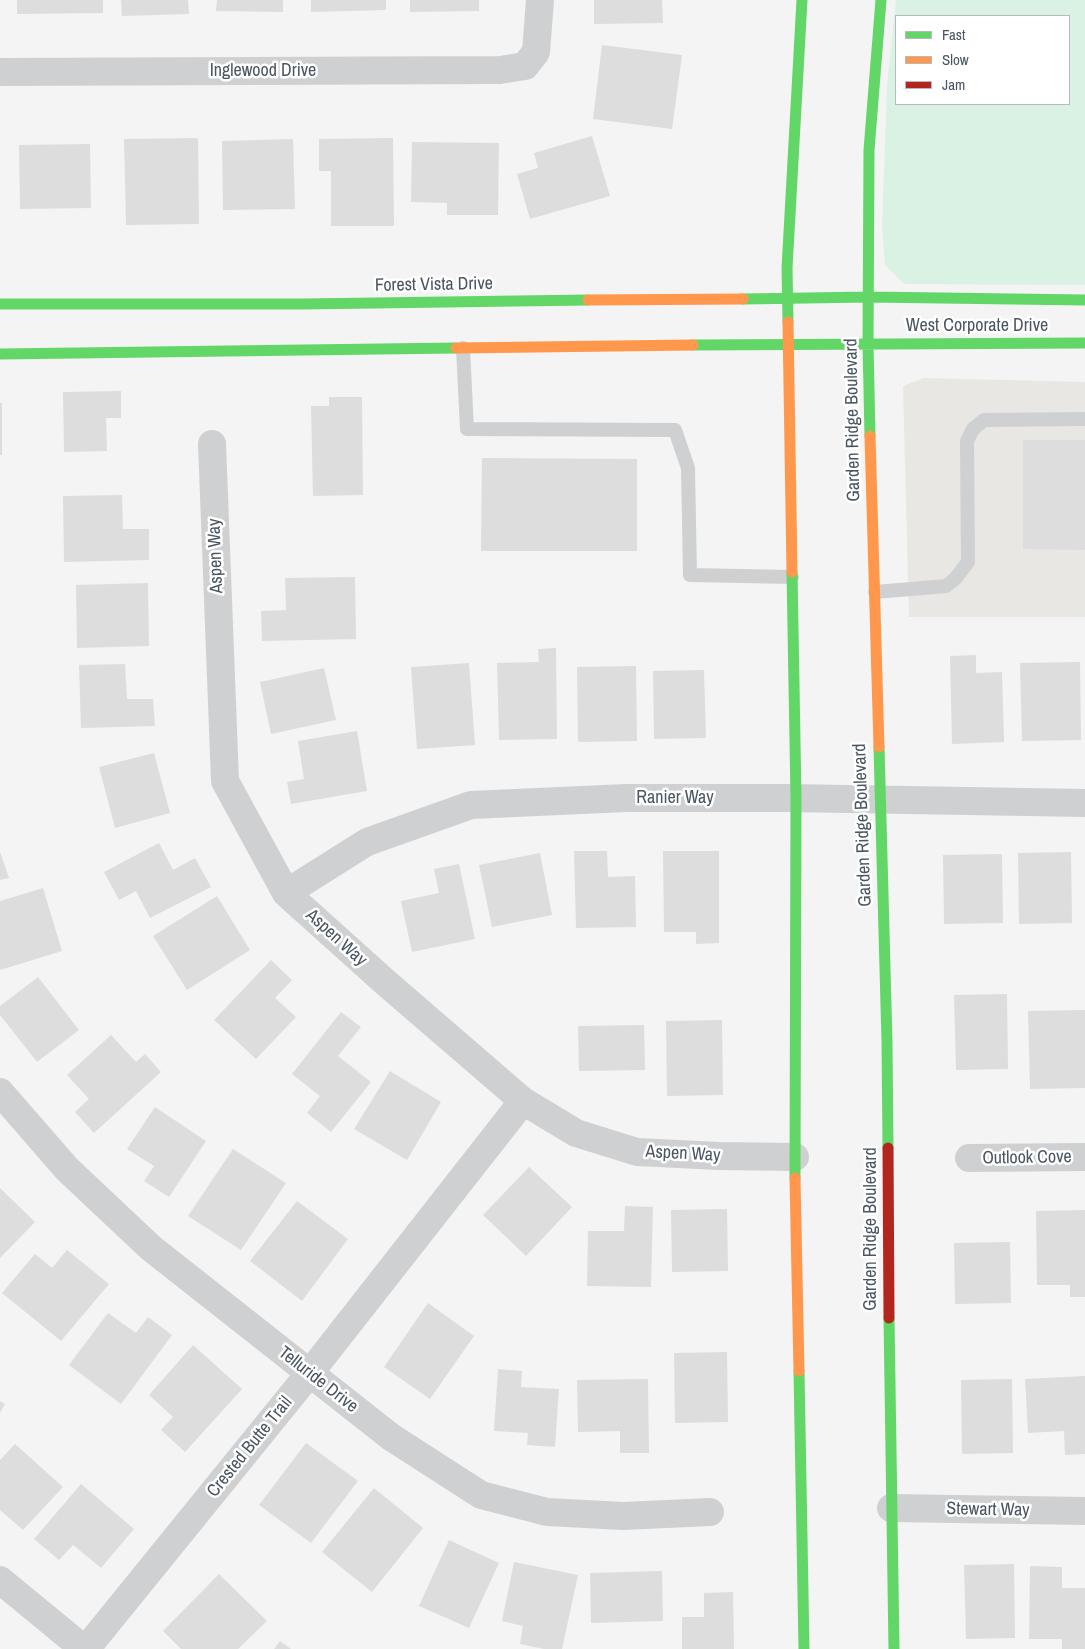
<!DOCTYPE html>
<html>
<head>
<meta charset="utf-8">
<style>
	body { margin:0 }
	#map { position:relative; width:1085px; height:1649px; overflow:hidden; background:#f4f4f4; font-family:"Archivo Narrow",sans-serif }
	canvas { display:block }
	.legend { position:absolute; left:895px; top:15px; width:175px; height:90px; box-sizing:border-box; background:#fff; border:1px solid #b7bbc0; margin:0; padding:6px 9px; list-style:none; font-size:15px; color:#4a5661 }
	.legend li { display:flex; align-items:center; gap:10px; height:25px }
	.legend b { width:25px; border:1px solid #b7bbc0 }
</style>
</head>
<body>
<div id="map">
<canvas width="1085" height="1649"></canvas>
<ul class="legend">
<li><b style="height:6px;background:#63d668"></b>Fast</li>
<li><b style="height:6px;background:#ff974d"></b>Slow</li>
<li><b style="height:6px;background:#b3261e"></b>Jam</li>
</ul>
</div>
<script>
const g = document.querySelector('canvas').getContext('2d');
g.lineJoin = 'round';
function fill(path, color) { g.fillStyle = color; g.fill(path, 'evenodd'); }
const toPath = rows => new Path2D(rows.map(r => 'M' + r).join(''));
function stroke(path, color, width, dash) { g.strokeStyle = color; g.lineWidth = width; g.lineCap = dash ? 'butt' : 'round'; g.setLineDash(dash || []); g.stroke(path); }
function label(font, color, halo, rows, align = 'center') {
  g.font = font + ' "Archivo Narrow",sans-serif'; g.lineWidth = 5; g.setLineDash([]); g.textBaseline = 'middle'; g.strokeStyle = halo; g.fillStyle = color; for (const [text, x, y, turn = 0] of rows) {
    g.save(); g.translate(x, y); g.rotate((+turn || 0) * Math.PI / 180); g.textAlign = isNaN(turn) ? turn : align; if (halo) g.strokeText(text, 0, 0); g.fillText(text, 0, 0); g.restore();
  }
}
const commercial = toPath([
	[924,378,1085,382,1085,617,909,617,903,386]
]);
const green = toPath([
	[896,0,1085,0,1085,285,904,284,885,265,882,228,887,87],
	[896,16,1069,16,1069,104,896,104]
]);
const building = toPath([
	[17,0,103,0,103,13,17,14],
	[121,0,188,0,189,14,122,16],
	[217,0,283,0,283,12,216,11],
	[311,0,386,0,386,10,311,12],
	[410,0,479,0,479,11,410,12],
	[594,0,662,0,663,23,594,24],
	[602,45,682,55,672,129,593,119],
	[592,136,610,196,530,219,517,174,538,168,534,153],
	[198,138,199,224,126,225,124,139],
	[393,138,394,226,331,226,331,171,319,171,319,139],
	[293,139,295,209,223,210,222,141],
	[412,142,499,143,498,215,447,215,447,203,411,202],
	[90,144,91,208,20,209,19,145],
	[121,391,121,418,106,418,107,451,64,452,63,392],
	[329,397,362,397,363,495,313,496,311,406,329,406],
	[0,403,2,403,2,455,0,455],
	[1023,440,1085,440,1085,550,1023,549],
	[482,458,637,459,637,551,481,551],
	[122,495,123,529,149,529,149,560,64,562,63,496],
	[355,577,356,639,262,641,261,611,286,610,285,578],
	[148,583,149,646,77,648,76,585],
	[556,648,557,739,499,740,497,663,539,662,538,649],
	[976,655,976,673,1002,672,1004,742,952,744,950,656],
	[1080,662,1081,740,1022,741,1020,663],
	[469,663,475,745,417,749,411,667],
	[125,664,127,699,153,699,155,726,81,728,79,665],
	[636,666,637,741,578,742,577,667],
	[324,668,336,720,271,734,260,682],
	[704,670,706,738,654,739,653,671],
	[357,731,367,791,291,804,287,782,304,779,298,741],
	[154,753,170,813,115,828,99,767],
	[159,843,173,870,195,858,211,887,150,918,136,891,119,900,104,872],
	[574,851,607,851,608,877,635,876,636,927,576,928],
	[663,851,719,851,719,943,696,944,696,932,664,932],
	[0,852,9,878,0,880],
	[1071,852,1072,923,1019,924,1018,853],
	[540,853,552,915,492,927,479,865],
	[1002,854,1003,923,944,924,943,855],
	[459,864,475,939,412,952,401,901,439,893,434,869],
	[43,888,62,951,0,970,0,901],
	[217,896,250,950,187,990,153,936],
	[271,960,292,980,275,998,296,1017,256,1059,214,1020],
	[38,977,79,1030,37,1062,0,1015,0,1006],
	[1007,994,1008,1069,956,1070,954,995],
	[1085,1010,1085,1088,1030,1089,1028,1011],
	[341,1012,361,1027,338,1056,371,1082,331,1132,307,1113,320,1096,292,1074],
	[722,1020,723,1095,667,1096,666,1021],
	[644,1025,645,1070,579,1071,578,1026],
	[111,1035,136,1062,145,1054,161,1072,94,1133,75,1112,89,1099,67,1075],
	[390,1071,441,1102,407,1160,354,1129],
	[155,1107,206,1141,169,1197,144,1181,154,1166,127,1149],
	[233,1149,286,1183,241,1250,188,1216],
	[529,1167,572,1207,526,1256,483,1215],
	[0,1188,35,1222,0,1258],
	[297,1201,348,1239,302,1301,250,1261],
	[625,1206,653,1207,651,1287,587,1286,588,1231,624,1231],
	[727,1209,728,1271,672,1272,671,1210],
	[1085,1210,1085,1297,1070,1297,1070,1285,1037,1285,1036,1211],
	[1010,1242,1011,1303,955,1304,954,1243],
	[67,1250,109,1284,61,1341,2,1293,35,1254,52,1268],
	[428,1303,474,1336,430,1399,384,1367],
	[108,1313,136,1333,148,1317,172,1335,121,1404,69,1365],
	[193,1345,242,1389,185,1452,161,1430,173,1417,149,1395],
	[727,1352,728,1422,675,1423,674,1353],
	[498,1369,522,1371,521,1387,559,1389,555,1447,527,1445,528,1433,494,1431],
	[1085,1376,1085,1454,1065,1455,1064,1431,1028,1433,1025,1379],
	[648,1379,649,1453,620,1453,620,1431,578,1432,577,1380],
	[1012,1379,1013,1453,962,1454,961,1380],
	[0,1401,5,1404,0,1413],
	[306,1443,358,1481,311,1543,259,1505],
	[15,1444,63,1487,23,1530,0,1510,0,1460],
	[81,1484,134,1529,101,1568,73,1545,59,1560,34,1539],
	[374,1488,423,1528,372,1592,322,1552],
	[449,1540,499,1563,469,1628,419,1606],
	[514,1562,578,1575,562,1649,544,1649,520,1644,523,1626,502,1621],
	[1014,1564,1015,1638,966,1639,964,1565],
	[1030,1566,1062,1567,1062,1588,1085,1588,1085,1649,1062,1649,1062,1639,1029,1639],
	[662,1571,663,1621,591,1623,590,1573],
	[219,1574,267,1621,238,1649,181,1649,163,1631],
	[733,1592,734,1649,682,1649,682,1617,704,1617,704,1593],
	[280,1641,291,1649,274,1649]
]);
const lane = toPath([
	[463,348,467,429,675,430,688,468,690,575,792,577],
	[875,592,946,586,955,579,968,562,967,441,973,429,984,420,1085,419]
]);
const street = toPath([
	[0,72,500,70,525,66,536,52,540,0],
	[212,444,225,781,286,893,385,982,523,1101,576,1133,637,1152,719,1156,795,1157],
	[286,893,367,842,471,805,626,798,789,798,1085,803],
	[0,1092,67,1169,151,1248,391,1437,481,1495,547,1512,623,1516,710,1512],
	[969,1158,1085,1157],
	[891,1508,1085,1511],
	[0,1580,84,1649],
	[86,1649,309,1374,523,1101]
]);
const fast = toPath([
	[743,299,869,297,1085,300],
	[0,304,303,304,588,300],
	[788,322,787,268,802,0],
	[693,345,1085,343],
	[0,354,456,348],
	[870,436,868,344,869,150,881,0],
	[792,572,796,798,795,1178],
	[879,747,887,1042,888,1148],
	[889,1318,894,1649],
	[799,1371,804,1649]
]);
const slow = toPath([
	[588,300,743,299],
	[788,322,792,572],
	[456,348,693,345],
	[870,436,879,747],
	[795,1178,799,1371]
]);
const jam = toPath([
	[888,1148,889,1318]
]);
const streetNames = [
	["Inglewood Drive",263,71],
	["Forest Vista Drive",434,285,-1],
	["West Corporate Drive",977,326],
	["Garden Ridge Boulevard",853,420,-91],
	["Aspen Way",216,556,-92],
	["Ranier Way",675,798],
	["Garden Ridge Boulevard",863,825,-92],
	["Aspen Way",336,938,42],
	["Aspen Way",683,1154,3],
	["Outlook Cove",1027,1158,-1],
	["Garden Ridge Boulevard",871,1229,-90],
	["Telluride Drive",318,1380,38],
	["Crested Butte Trail",250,1447,-51],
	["Stewart Way",988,1510,1]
];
fill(commercial, '#e8e7e3');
fill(green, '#d9f2e3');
fill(building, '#ddddde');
stroke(lane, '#ced0d2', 14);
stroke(street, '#ced0d2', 28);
stroke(fast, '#63d668', 11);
stroke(slow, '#ff974d', 11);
stroke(jam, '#b3261e', 11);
label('18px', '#4a5661', '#fff', streetNames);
</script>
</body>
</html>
